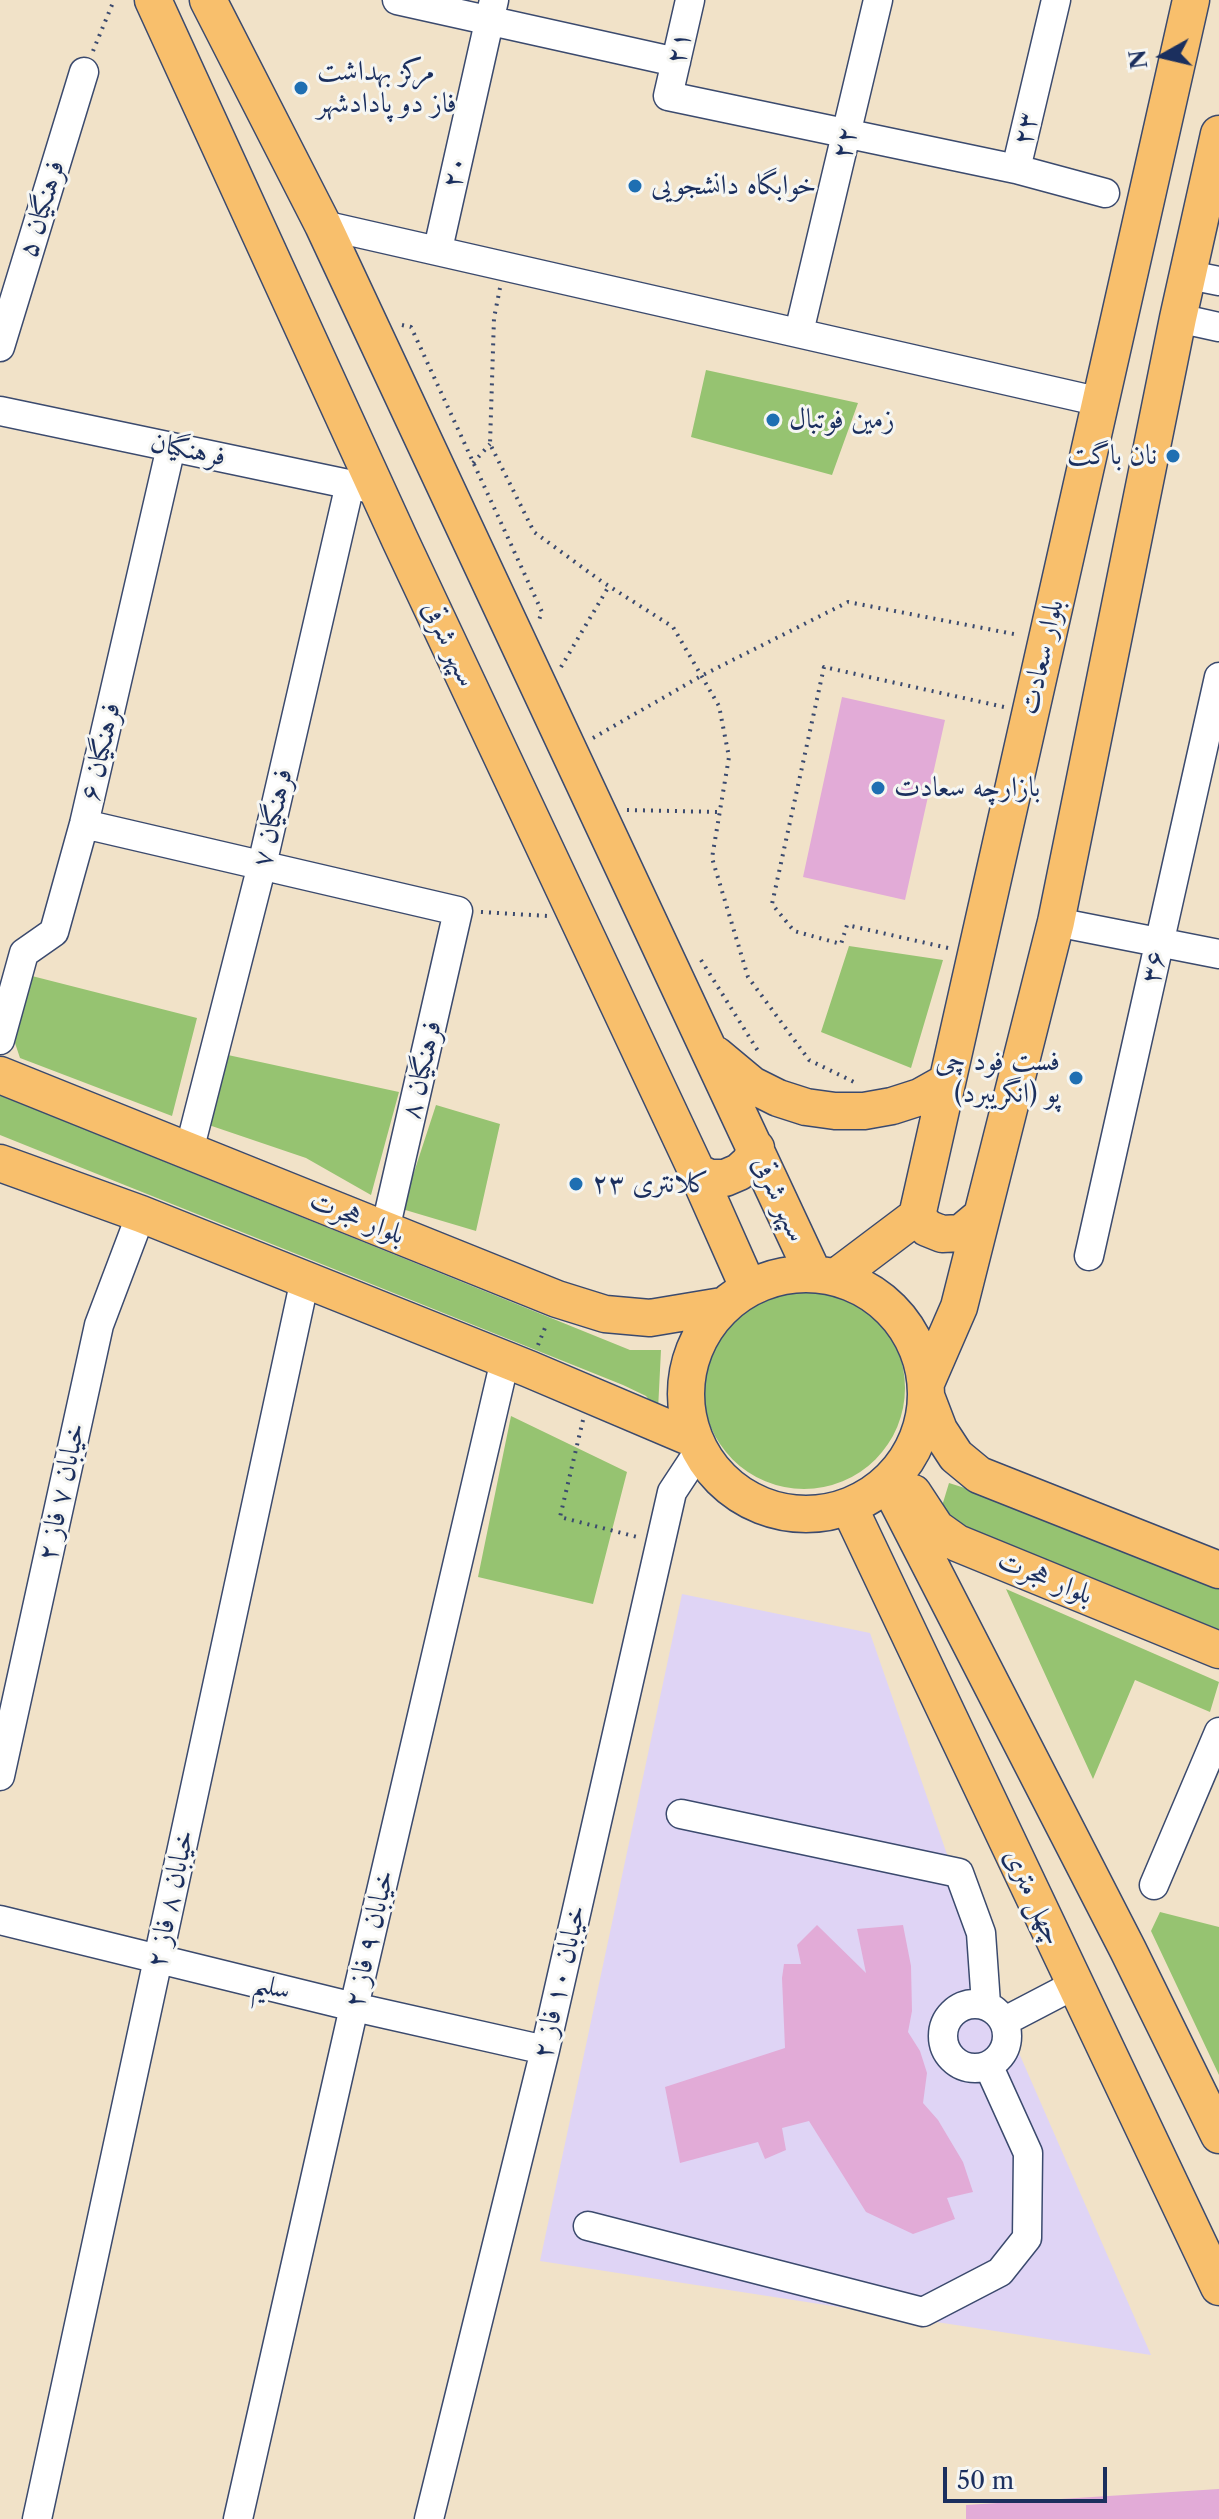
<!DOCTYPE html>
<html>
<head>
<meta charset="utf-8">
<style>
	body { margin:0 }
	#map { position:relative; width:1219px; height:2519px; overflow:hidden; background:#f1e2c8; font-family:"Libre Caslon Text",serif }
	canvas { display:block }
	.north { position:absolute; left:1123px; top:16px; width:80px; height:80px; -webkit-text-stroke:6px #f6f6f2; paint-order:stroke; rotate:262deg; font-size:22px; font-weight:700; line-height:32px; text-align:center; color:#1b2f5e }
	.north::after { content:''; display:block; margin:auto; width:28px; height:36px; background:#1b2f5e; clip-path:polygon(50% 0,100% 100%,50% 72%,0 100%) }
	.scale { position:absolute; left:943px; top:2467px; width:164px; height:36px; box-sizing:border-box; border:4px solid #1b2f5e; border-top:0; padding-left:10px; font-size:24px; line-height:28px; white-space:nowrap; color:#1b2f5e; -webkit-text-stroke:6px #f6f6f2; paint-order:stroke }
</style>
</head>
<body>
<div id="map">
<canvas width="1219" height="2519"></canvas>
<div class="north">N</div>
<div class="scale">50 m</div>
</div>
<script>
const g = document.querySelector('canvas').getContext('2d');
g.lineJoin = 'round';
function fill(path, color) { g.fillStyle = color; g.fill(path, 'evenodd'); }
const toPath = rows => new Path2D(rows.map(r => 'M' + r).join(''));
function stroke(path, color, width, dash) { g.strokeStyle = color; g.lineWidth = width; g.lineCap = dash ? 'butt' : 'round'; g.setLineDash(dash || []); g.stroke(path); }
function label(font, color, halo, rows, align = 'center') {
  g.font = font + ' "Libre Caslon Text",Amiri,serif'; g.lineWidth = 6; g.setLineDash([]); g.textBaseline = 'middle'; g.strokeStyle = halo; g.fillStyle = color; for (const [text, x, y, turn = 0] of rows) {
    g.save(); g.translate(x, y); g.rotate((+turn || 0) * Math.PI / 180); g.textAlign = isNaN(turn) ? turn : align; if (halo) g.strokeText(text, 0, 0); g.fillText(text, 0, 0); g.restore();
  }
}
const built = toPath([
	[682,1594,870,1633,1005,2021,1151,2355,540,2261]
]);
const green = toPath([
	[706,370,858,403,832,475,691,437],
	[849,946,943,960,911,1068,821,1032],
	[28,975,197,1018,172,1116,20,1058,15,1043],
	[214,1052,399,1092,371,1195,306,1158,197,1121],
	[0,1095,630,1350,661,1350,658,1410,646,1396,623,1385,0,1135],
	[436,1105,500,1124,476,1231,402,1209],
	'703 1388a101 101 0 1 1 202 0a101 101 0 1 1-202 0Z',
	[511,1416,627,1472,593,1604,478,1577],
	[949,1483,987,1495,1219,1588,1219,1630,945,1519,942,1506],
	[1006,1589,1219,1682,1210,1712,1135,1680,1093,1779],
	[1160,1912,1219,1927,1219,2075,1151,1931]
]);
const building = toPath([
	[842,697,945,720,905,900,803,877],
	[817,1925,866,1973,857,1929,903,1925,911,1966,912,2011,908,2032,920,2051,927,2073,923,2103,938,2120,963,2162,973,2192,947,2198,955,2219,913,2234,866,2212,809,2121,782,2128,786,2150,765,2159,758,2142,680,2163,665,2087,785,2048,782,1978,784,1964,801,1964,797,1945],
	[1219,2489,1219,2519,966,2519,966,2505]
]);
const path = toPath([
	[93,51,114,0],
	[500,288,494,318,490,444,534,532,601,581,673,627,719,706,729,757,712,858,748,977,809,1060,854,1082],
	[402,325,411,327,542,612,539,620],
	[473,463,490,444],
	[561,667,609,586],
	[593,738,701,676,848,602,1019,635],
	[627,810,720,812],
	[481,912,548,916],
	[948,948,847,925,841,944,794,931,772,904,824,667,1004,707],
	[701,960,758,1051],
	[538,1345,547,1323],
	[583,1420,560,1517,637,1537]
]);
const minor = toPath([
	[397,0,676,62],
	[690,0,668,96,1016,169],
	[1056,0,1016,169,1105,193],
	[323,225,1101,402],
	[438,249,494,0],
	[1189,275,1219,281],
	[1178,318,1219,327],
	[799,332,878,0],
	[0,347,84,72],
	[0,411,367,488],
	[84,824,458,911,385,1230],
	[1056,922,1219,954],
	[0,1040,24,953,54,932,84,824,171,447],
	[189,1151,262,865,350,484],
	[1089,1256,1219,677],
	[0,1776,99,1325,141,1214],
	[681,1814,959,1873,981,1933,986,2004],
	[1154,1885,1219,1732],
	[0,1920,354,2007,545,2050],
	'943 2036a32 32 0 1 1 64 0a32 32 0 1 1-64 0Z',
	[1005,2021,1074,1985],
	[588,2226,923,2312,1000,2272,1027,2238,1028,2153,989,2067],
	[37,2519,305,1279],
	[238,2519,354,2007,505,1360],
	[429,2519,545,2050,672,1492,699,1451]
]);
const major = toPath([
	[153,0,400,540,697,1172,748,1287],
	[208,0,323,225,813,1273],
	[716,1055,752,1085,778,1098,806,1107,835,1111,864,1111,892,1106,920,1097,945,1083],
	[0,1075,557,1299,605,1314,650,1318,722,1306],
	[0,1163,141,1214,529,1369,694,1439],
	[697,1172,710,1178,725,1178,739,1172,750,1162,756,1148],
	[917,1216,927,1228,942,1234,961,1233,979,1218],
	'686 1394a120 120 0 1 1 240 0a120 120 0 1 1-240 0Z',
	[836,1277,917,1216,1191,0],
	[926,1383,959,1307,1056,922,1178,318,1219,134],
	[926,1396,939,1430,956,1456,979,1475,1219,1570],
	[888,1483,1128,1950,1219,2135],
	[913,1493,936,1528,957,1543,1219,1650],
	[849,1507,1219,2287]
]);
const markers = [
	[301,88,8,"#1f6fb2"],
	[635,186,8,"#1f6fb2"],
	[773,420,8,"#1f6fb2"],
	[1173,456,8,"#1f6fb2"],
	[878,788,8,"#1f6fb2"],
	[1076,1078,8,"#1f6fb2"],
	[576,1184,8,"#1f6fb2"]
];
const streetNames = [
	["۲۱",679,48,-77],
	["۲۳",1026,129,-77],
	["۲۲",845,143,-76],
	["۲۰",455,172,-77],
	["فرهنگیان ۵",42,209,-73],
	["فرهنگیان",188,450,12],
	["سپهر شرقی",449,644,65],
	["بلوار سعادت",1042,657,-77],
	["فرهنگیان ۶",101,752,-77],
	["فرهنگیان ۷",273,818,-77],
	["۳۶",1154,967,-77],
	["فرهنگیان ۸",422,1070,-77],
	["سپهر شرقی",779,1199,65],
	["بلوار هجرت",357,1218,22],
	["خیابان ۷ فاز ۲",62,1492,-78],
	["بلوار هجرت",1045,1578,22],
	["چهل متری",1033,1897,65],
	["خیابان ۸ فاز ۲",171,1899,-78],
	["خیابان ۹ فاز ۲",370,1939,-77],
	["خیابان ۱۰ فاز ۲",560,1982,-77],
	["سلیم",272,1987,14]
];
const poiNames = [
	["مرکز بهداشت",317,72],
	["فاز دو پادادشهر",317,104],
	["خوابگاه دانشجویی",651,186],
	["زمین فوتبال",789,420],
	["نان باگت",1157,456,"right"],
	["بازارچه سعادت",894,788],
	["فست فود چی",1060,1062,"right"],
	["پو (انگریبرد)",1060,1094,"right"],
	["کلانتری ۲۳",592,1184]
];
fill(built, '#dfd4f5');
fill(green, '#96c371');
fill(building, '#e2abd7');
stroke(minor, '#3b4a6e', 31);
stroke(major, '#3b4a6e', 39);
stroke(path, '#3b4a6e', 4, [2, 6]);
stroke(minor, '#fff', 28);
stroke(major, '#f8bf6c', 36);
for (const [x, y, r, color] of markers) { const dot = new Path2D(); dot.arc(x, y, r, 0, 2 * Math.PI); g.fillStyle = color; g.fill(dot); stroke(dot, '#f6f6f2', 3); }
label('28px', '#1b2f5e', '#f6f6f2', streetNames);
label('28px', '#1b2f5e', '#f6f6f2', poiNames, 'left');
</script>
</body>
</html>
